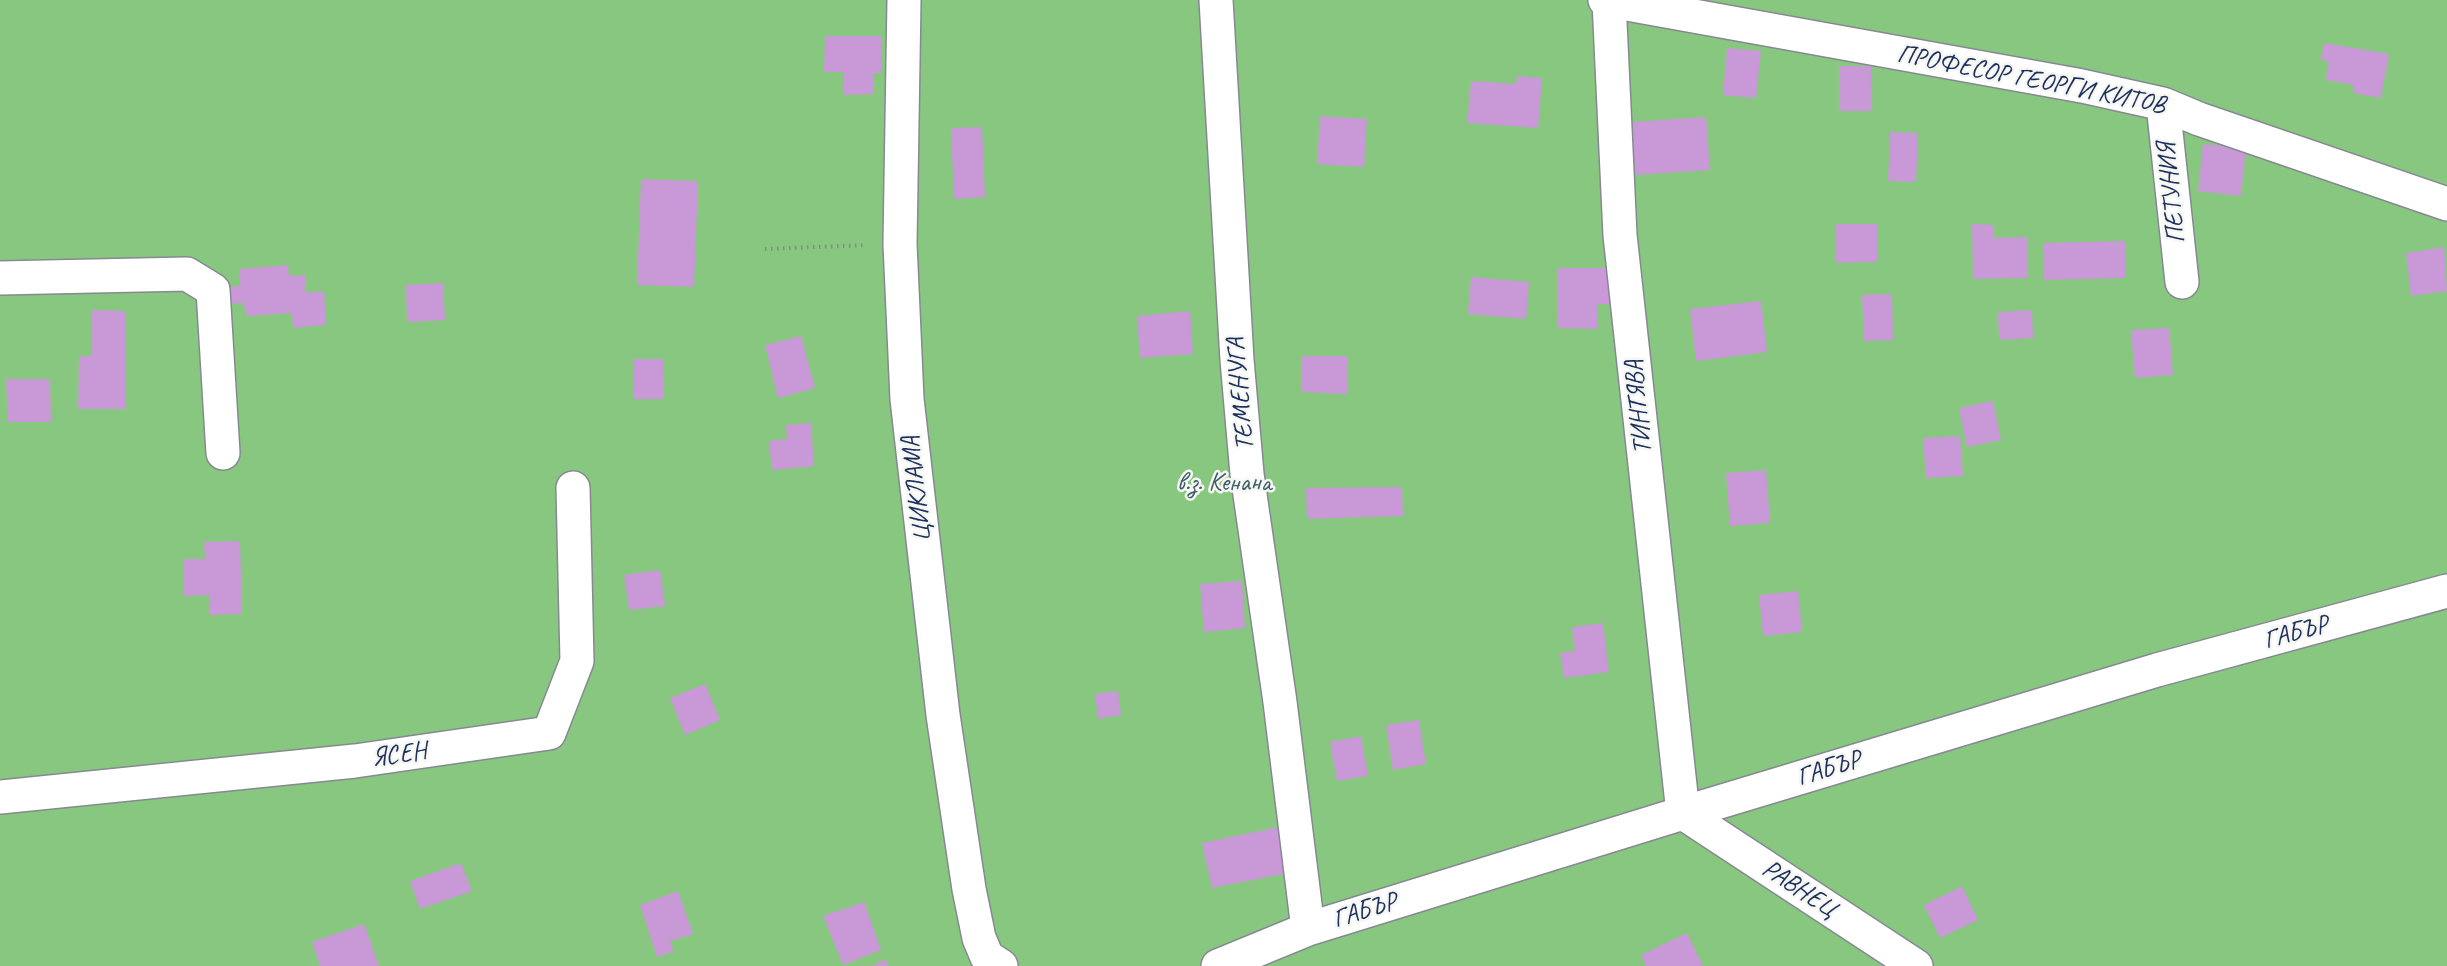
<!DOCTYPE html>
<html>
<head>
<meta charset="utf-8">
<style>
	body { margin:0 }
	canvas { display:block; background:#f1e3c7 }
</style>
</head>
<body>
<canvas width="2447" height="966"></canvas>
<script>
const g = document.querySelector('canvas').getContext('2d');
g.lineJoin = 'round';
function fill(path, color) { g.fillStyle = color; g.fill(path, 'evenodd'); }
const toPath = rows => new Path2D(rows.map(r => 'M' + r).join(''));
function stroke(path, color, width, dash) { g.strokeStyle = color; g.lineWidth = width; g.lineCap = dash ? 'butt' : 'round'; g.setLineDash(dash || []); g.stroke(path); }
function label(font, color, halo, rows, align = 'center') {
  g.font = font + ' Caveat,sans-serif'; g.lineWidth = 5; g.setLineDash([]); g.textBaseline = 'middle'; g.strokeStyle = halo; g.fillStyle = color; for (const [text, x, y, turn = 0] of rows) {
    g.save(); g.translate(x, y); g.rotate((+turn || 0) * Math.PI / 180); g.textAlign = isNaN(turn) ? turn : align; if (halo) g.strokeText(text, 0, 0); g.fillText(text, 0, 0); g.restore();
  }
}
const green = toPath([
	[0,0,2447,0,2447,966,0,966]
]);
const building = toPath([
	[825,36,881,36,881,73,873,73,873,94,844,95,844,72,824,72],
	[2324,43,2389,54,2381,98,2353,93,2354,85,2326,80,2329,62,2321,60],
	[1727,48,1761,51,1756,98,1723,95],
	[1839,66,1871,66,1872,111,1839,111],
	[1517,76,1542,78,1538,128,1467,123,1471,81,1516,84],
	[1320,116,1367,119,1364,167,1317,164],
	[1706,117,1710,170,1635,175,1632,122],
	[982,127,985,197,954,199,951,128],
	[1890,132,1918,133,1916,182,1888,181],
	[2203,144,2246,148,2241,196,2198,191],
	[641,179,698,181,694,287,637,285],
	[1836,224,1877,224,1877,262,1835,263],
	[1972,224,1993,225,1993,238,2027,237,2028,278,1973,279],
	[2125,241,2125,278,2044,280,2043,243],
	[2444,247,2447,291,2411,296,2406,253],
	[288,265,289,276,305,275,306,293,324,291,326,325,293,328,292,313,247,316,243,303,228,304,227,287,240,286,239,269],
	[1558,268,1609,268,1609,304,1598,304,1597,329,1557,328],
	[1471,277,1529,282,1526,319,1468,314],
	[443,283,445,320,407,322,406,285],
	[1892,294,1893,340,1864,341,1862,295],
	[1761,301,1767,352,1696,361,1690,309],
	[92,310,126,311,126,409,78,409,79,356,92,356],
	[2032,310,2033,338,1999,340,1998,312],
	[1190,311,1193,354,1140,358,1137,316],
	[2169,328,2173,375,2135,378,2131,330],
	[801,336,815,388,778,398,765,345],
	[1302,356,1348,356,1347,394,1301,392],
	[633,359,663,359,664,399,634,399],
	[6,379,50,379,51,422,8,422],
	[1993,401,2001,440,1967,447,1959,408],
	[811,423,814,466,772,470,769,441,787,439,786,425],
	[1960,436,1963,476,1926,478,1923,438],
	[1766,470,1770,523,1730,526,1726,473],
	[1402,487,1403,516,1307,519,1306,488],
	[240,541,242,614,209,615,209,595,184,596,183,559,205,559,204,542],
	[660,570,665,606,629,610,624,575],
	[1242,581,1245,628,1204,632,1200,584],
	[1798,591,1802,632,1763,636,1759,595],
	[1603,623,1609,672,1564,678,1560,653,1575,651,1572,627],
	[705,684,720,720,685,735,670,698],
	[1118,691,1121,715,1098,719,1095,694],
	[1419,720,1426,764,1393,770,1386,725],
	[1361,736,1368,776,1337,781,1330,742],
	[1284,826,1293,872,1212,888,1202,843],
	[461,863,472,891,420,909,410,881],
	[1962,886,1978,920,1940,938,1924,905],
	[678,891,693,934,670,941,674,951,657,957,640,905],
	[864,902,881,950,843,965,823,916],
	[364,924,379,966,320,966,312,942],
	[1687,933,1703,966,1646,966,1641,955],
	[886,959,888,966,872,966]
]);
const path = toPath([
	[765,249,866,245]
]);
const minor = toPath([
	[904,0,900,244,907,399,943,715,969,889,979,938,987,957,1001,966],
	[1216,0,1237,360,1247,474,1280,702,1308,929],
	[1605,0,2082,86,2163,104,2199,119,2447,204],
	[1609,1,1620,235,1683,813,1916,966],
	[2163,104,2182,282],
	[0,278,187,274,213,290,223,453],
	[0,797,355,761,549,733,577,661,573,488],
	[1218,966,1308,929,1683,813,2157,670,2447,591]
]);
const streetNames = [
	["ПРОФЕСОР ГЕОРГИ КИТОВ",2031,80,11],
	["ПЕТУНИЯ",2172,193,-96],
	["ТЕМЕНУГА",1241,394,-95],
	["ТИНТЯВА",1639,407,-96],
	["ЦИКЛАМА",917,489,-97],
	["ГАБЪР",2296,633,-15],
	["ЯСЕН",399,755,-8],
	["ГАБЪР",1829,769,-17],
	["РАВНЕЦ",1799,889,33],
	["ГАБЪР",1365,911,-17]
];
const parkNames = [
	["в.з. Кенана",1224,483]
];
fill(green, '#88c77f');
fill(building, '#c998d7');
stroke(minor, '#868992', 36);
stroke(path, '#868992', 4, [1.5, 4.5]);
stroke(minor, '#fff', 33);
label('26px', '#1b2f5e', '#f6f6f2', streetNames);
label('26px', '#3c5d68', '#f6f6f2', parkNames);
</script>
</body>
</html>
